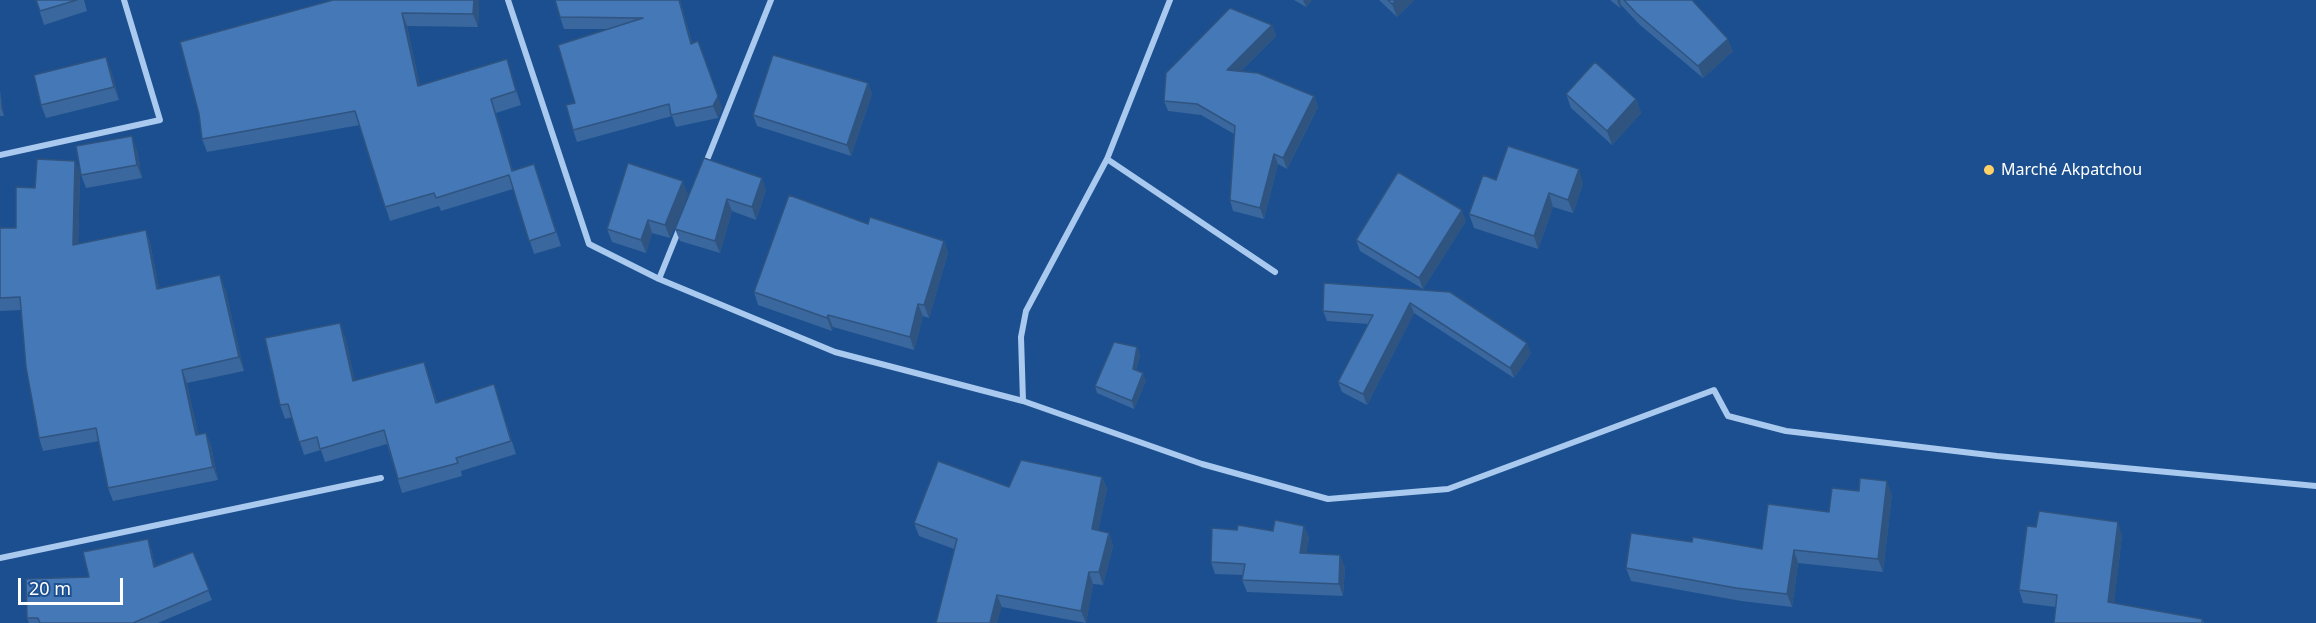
<!DOCTYPE html>
<html>
<head>
<meta charset="utf-8">
<style>
	body { margin:0 }
	#map { position:relative; width:2316px; height:623px; overflow:hidden; background:#1b4f8f; font-family:"Noto Sans",sans-serif }
	canvas { display:block }
	.scale { position:absolute; left:18px; top:578px; width:105px; height:27px; box-sizing:border-box; border:3px solid #fff; border-top:0; padding-left:8px; font-size:18px; line-height:21px; white-space:nowrap; color:#fff; -webkit-text-stroke:4px #1b4f8f; paint-order:stroke }
</style>
</head>
<body>
<div id="map">
<canvas width="2316" height="623"></canvas>
<div class="scale">20 m</div>
</div>
<script>
const g = document.querySelector('canvas').getContext('2d');
g.lineJoin = 'round';
const toPath = rows => new Path2D(rows.map(r => 'M' + r).join(''));
function stroke(path, color, width, dash) { g.strokeStyle = color; g.lineWidth = width; g.lineCap = dash ? 'butt' : 'round'; g.setLineDash(dash || []); g.stroke(path); }
function fill(path, color) { g.fillStyle = color; g.fill(path, 'evenodd'); }
function label(font, color, halo, rows, align = 'center') {
  g.font = font + ' "Noto Sans",sans-serif'; g.lineWidth = 4.5; g.setLineDash([]); g.textBaseline = 'middle'; g.strokeStyle = halo; g.fillStyle = color; for (const [text, x, y, turn = 0] of rows) {
    g.save(); g.translate(x, y); g.rotate((+turn || 0) * Math.PI / 180); g.textAlign = isNaN(turn) ? turn : align; if (halo) g.strokeText(text, 0, 0); g.fillText(text, 0, 0); g.restore();
  }
}
const street = toPath([
	[508,0,589,244,659,279,835,352,1023,401,1202,464,1328,499,1448,489,1714,390,1728,416,1786,431,1997,456,2316,486],
	[0,155,160,120,124,0],
	[1107,159,1275,272],
	[705,165,771,0],
	[659,279,680,227],
	[1023,401,1021,337,1026,311,1107,159,1170,0],
	[0,558,381,478]
]);
const wall = toPath([
	[36,0,84,0,87,11,44,25],
	[333,0,479,0,478,27,407,26,420,86,507,59,521,105,496,113,513,171,539,178,561,246,534,254,513,189,441,211,439,206,390,221,360,125,207,152,202,139],
	[680,0,692,43,722,108,718,118,676,127,672,116,577,142,573,130,575,103,607,29,564,29,560,17],
	[1294,0,1312,0,1306,7],
	[1379,0,1414,0,1397,17],
	[1610,0,1692,0,1733,51,1703,78,1640,25,1621,5,1620,8],
	[1272,25,1276,36,1241,71,1314,96,1318,107,1287,169,1278,164,1264,219,1233,211,1230,200,1234,134,1201,115,1168,111,1164,101],
	[111,70,119,100,46,118,41,105],
	[868,83,872,94,851,156,757,126,753,115],
	[0,91,4,116,0,116],
	[1566,94,1636,99,1641,113,1612,145,1571,108],
	[137,150,142,178,86,188,81,175],
	[704,158,766,190,756,220,732,211,720,253,680,241,675,229],
	[75,161,80,174,78,244,146,230,150,243,159,288,225,288,244,371,187,383,198,434,206,433,211,446,218,480,113,501,108,488,99,441,43,451,39,438,21,310,0,311,0,228,16,228,35,188],
	[1496,180,1583,183,1573,213,1553,207,1538,249,1474,228,1469,214],
	[688,194,670,238,652,233,646,253,612,242,607,229],
	[1466,221,1423,289,1360,251,1356,240],
	[868,224,944,241,948,253,929,318,923,316,914,350,833,327,832,331,758,305,754,292],
	[1450,292,1531,353,1514,378,1414,313,1367,405,1342,392,1338,382,1368,324,1327,321,1323,311],
	[345,336,355,381,424,362,437,402,498,398,516,454,461,471,462,476,402,493,387,444,325,462,321,450,304,455,292,417,285,419,280,405],
	[1137,347,1140,355,1136,370,1146,380,1134,409,1097,393,1095,386],
	[1102,477,1107,489,1098,531,1109,533,1113,546,1103,585,1093,584,1086,623,1002,607,954,549,919,536,914,523,1009,487],
	[1892,494,1883,572,1798,563,1792,607,1741,601,1631,581,1626,568,1692,542,1762,549,1829,512],
	[1304,526,1309,538,1306,553,1345,567,1343,596,1247,592,1242,580,1243,575,1215,574,1211,562,1237,530,1273,531],
	[2122,535,2114,603,2202,619,2204,623,2054,623,2056,607,2023,603,2019,590],
	[151,548,155,566,193,552,212,600,158,623,29,623,27,618,89,577]
]);
const shadedWall = toPath([
	[474,0,479,0,478,27,473,14],
	[679,0,680,0,695,55,691,44],
	[1303,0,1312,0,1306,7],
	[1396,0,1414,0,1397,17,1392,4],
	[1617,0,1620,0,1621,5,1620,8],
	[402,13,407,26,423,100,418,86],
	[1272,25,1276,36,1231,81,1227,70],
	[1728,39,1733,51,1703,78,1698,66],
	[698,41,722,108,718,118,713,106],
	[106,57,111,70,119,100,114,87],
	[507,59,511,72,521,105,516,91],
	[868,83,872,94,851,156,847,145],
	[0,91,4,116,1,108],
	[1314,96,1318,107,1287,169,1283,158],
	[491,99,496,113,517,185,512,171],
	[1636,99,1641,113,1612,145,1607,131],
	[132,136,137,150,142,178,137,165],
	[1274,154,1278,164,1264,219,1260,208],
	[75,161,80,174,78,258,73,245],
	[1579,169,1583,183,1573,213,1568,200],
	[762,178,766,190,756,220,752,207],
	[683,181,688,194,670,238,665,225],
	[1549,193,1553,207,1538,249,1534,236],
	[727,199,732,211,720,253,715,241],
	[1462,210,1466,221,1423,289,1419,278],
	[648,220,652,233,646,253,641,240],
	[146,230,150,243,162,302,157,289],
	[944,241,948,253,929,318,924,305],
	[220,275,225,288,244,371,239,357],
	[1410,303,1414,313,1367,405,1363,394],
	[918,304,923,316,914,350,910,337],
	[828,315,833,327,832,331,827,318],
	[340,323,345,336,358,394,353,381],
	[1527,343,1531,353,1514,378,1510,368],
	[1137,347,1140,355,1135,376,1133,369],
	[424,362,429,375,440,416,436,403],
	[182,370,187,383,201,448,196,435],
	[1143,373,1146,380,1134,409,1132,401],
	[206,433,211,446,218,480,213,467],
	[1102,477,1107,489,1096,541,1092,529],
	[1887,481,1892,494,1883,572,1878,559],
	[2118,522,2122,535,2113,615,2108,602],
	[1304,526,1309,538,1304,565,1300,553],
	[1109,533,1113,546,1103,585,1099,572],
	[148,539,151,548,157,576,154,567],
	[1794,550,1798,563,1792,607,1787,594],
	[1340,555,1345,567,1343,596,1339,584],
	[1089,572,1093,584,1086,623,1081,611],
	[997,595,1002,607,997,623,990,623]
]);
const building = toPath([
	[36,0,77,0,40,11,36,0],
	[333,0,474,0,473,14,402,13,418,86,507,59,516,91,491,99,512,171,534,164,556,232,529,241,509,175,436,198,434,193,385,207,355,111,202,139,199,114,180,42,333,0],
	[555,0,679,0,691,44,698,41,718,96,713,106,671,115,669,104,573,130,566,105,575,103,558,45,643,18,560,17,555,0],
	[1388,0,1396,0,1392,4,1388,0],
	[1624,0,1692,0,1728,39,1698,66,1636,13,1624,0],
	[1230,8,1272,25,1227,70,1258,73,1314,96,1283,158,1274,154,1260,208,1230,200,1235,126,1197,104,1164,101,1166,73,1230,8],
	[773,55,868,83,847,145,753,115,773,55],
	[106,57,114,87,41,105,34,75,106,57],
	[1595,62,1636,99,1607,131,1566,94,1595,62],
	[132,136,137,165,81,175,76,146,132,136],
	[1508,146,1579,169,1568,200,1549,193,1534,236,1469,214,1483,175,1496,180,1508,146],
	[704,158,762,178,752,207,727,199,715,241,675,229,704,158],
	[37,159,75,161,73,245,146,230,157,289,220,275,239,357,182,370,196,435,206,433,213,467,108,488,96,428,39,438,26,367,20,297,0,298,0,228,16,228,16,187,35,188,37,159],
	[628,163,683,181,665,225,648,220,641,240,607,229,628,163],
	[1398,172,1462,210,1419,278,1356,240,1398,172],
	[789,195,868,224,870,217,944,241,924,305,918,304,910,337,828,315,827,318,754,292,789,195],
	[1324,283,1450,292,1527,343,1510,368,1410,303,1363,394,1338,382,1373,315,1323,311,1324,283],
	[340,323,353,381,424,362,436,403,494,384,511,441,456,458,458,463,398,479,384,430,320,449,317,437,299,442,288,404,280,405,265,338,340,323],
	[1114,342,1137,347,1133,369,1143,373,1132,401,1095,386,1114,342],
	[1021,460,1102,477,1092,529,1109,533,1099,572,1089,572,1081,611,997,595,990,623,936,623,957,539,914,523,938,461,1009,487,1021,460],
	[1860,478,1887,481,1878,559,1794,550,1787,594,1736,588,1626,568,1631,533,1692,542,1693,537,1762,549,1768,504,1829,512,1832,488,1859,491,1860,478],
	[2039,511,2118,522,2108,602,2202,619,2202,623,2054,623,2057,595,2019,590,2027,526,2036,527,2039,511],
	[1275,520,1304,526,1300,553,1340,555,1339,584,1242,580,1245,564,1211,562,1212,528,1237,530,1238,525,1273,531,1275,520],
	[148,539,154,567,193,552,209,590,133,623,40,623,38,618,27,618,26,579,89,577,83,552,148,539]
]);
const markers = [
	[1989,170,6,"#ffd166"]
];
const poiNames = [
	["Marché Akpatchou",2001,170]
];
stroke(street, '#a9c9ee', 6);
fill(wall, '#3a679d');
fill(shadedWall, '#305480');
fill(building, '#4478b7');
stroke(building, '#305480', 1.5);
for (const [x, y, r, color] of markers) { const dot = new Path2D(); dot.arc(x, y, r, 0, 2 * Math.PI); g.fillStyle = color; g.fill(dot); stroke(dot, '#1b4f8f', 2); }
label('16px', '#fff', '#1b4f8f', poiNames, 'left');
</script>
</body>
</html>
